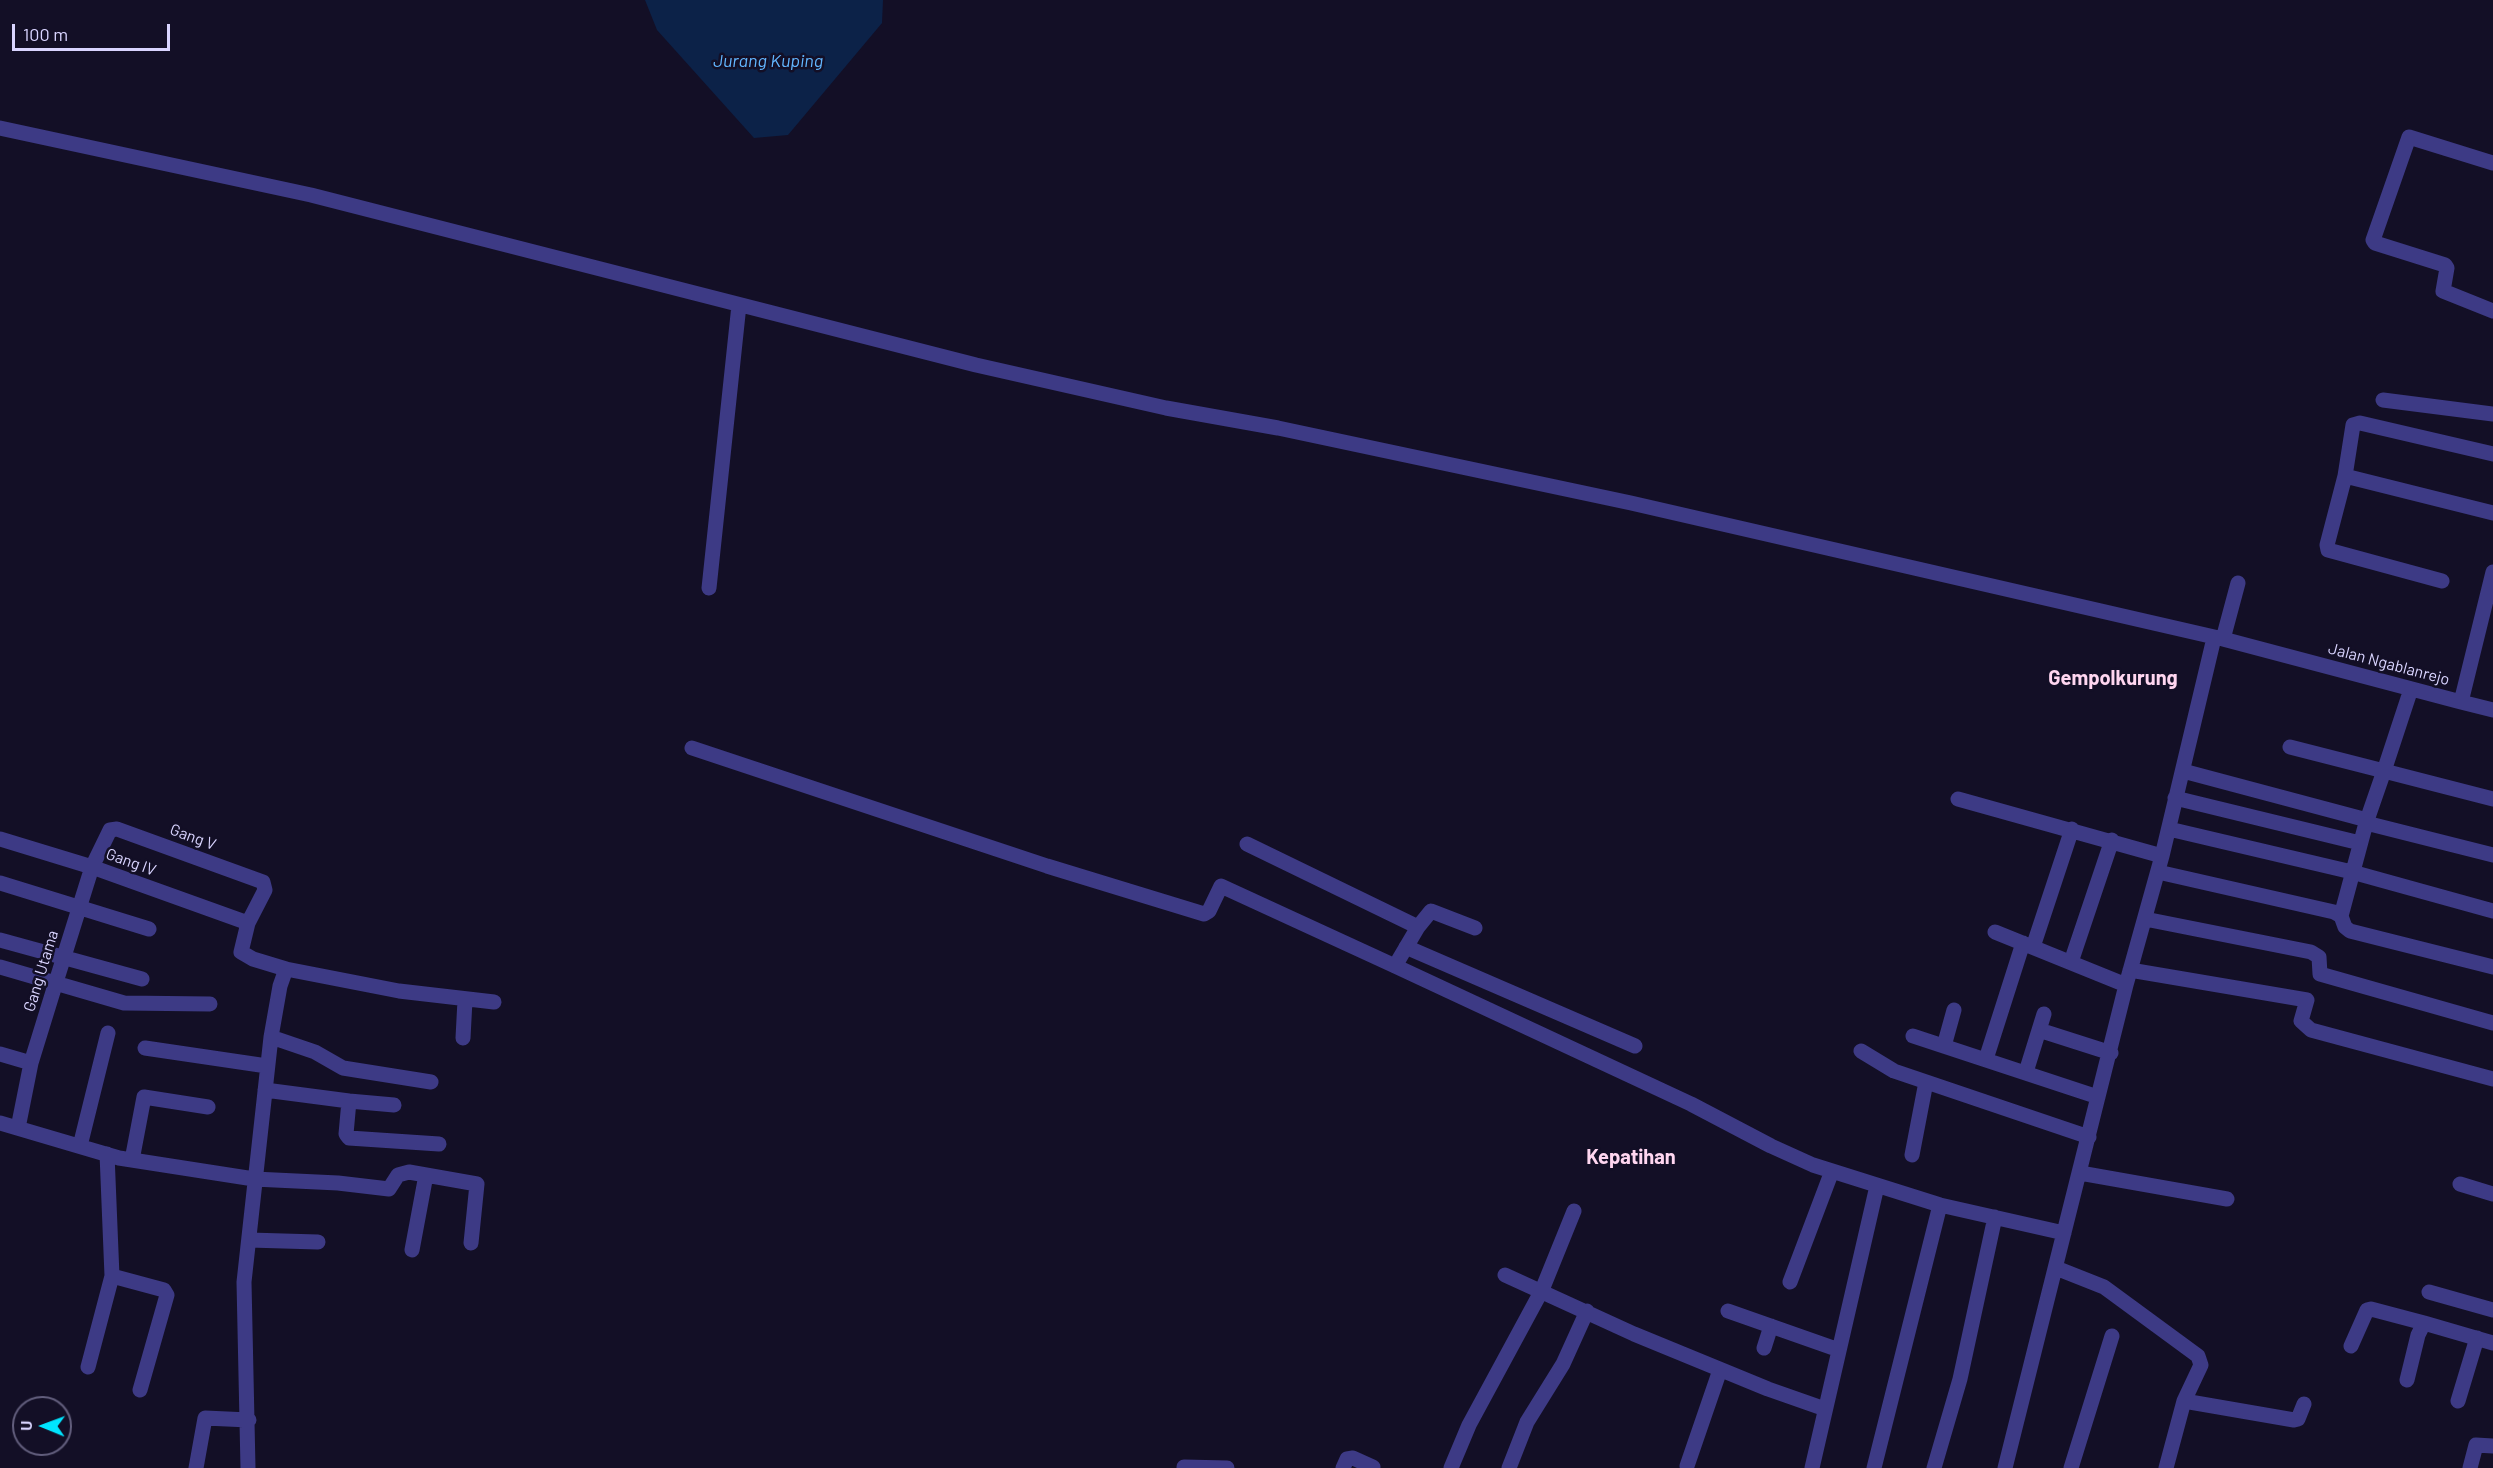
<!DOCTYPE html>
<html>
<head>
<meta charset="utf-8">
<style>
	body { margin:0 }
	#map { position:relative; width:2493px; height:1468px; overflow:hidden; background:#130f26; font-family:Barlow,sans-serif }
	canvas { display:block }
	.north { position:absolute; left:12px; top:1396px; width:60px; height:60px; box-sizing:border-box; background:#130f26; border:2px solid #625e7d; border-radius:50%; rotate:271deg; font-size:16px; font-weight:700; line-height:24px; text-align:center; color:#d9d4ff }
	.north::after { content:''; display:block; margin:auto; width:21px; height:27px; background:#00e5ff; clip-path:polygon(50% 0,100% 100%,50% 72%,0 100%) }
	.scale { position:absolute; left:12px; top:24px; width:158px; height:27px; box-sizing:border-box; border:3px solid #d9d4ff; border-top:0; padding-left:8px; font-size:18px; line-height:21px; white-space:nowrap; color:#d9d4ff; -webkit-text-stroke:4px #130f26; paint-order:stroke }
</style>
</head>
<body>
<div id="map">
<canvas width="2493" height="1468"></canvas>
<div class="north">U</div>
<div class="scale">100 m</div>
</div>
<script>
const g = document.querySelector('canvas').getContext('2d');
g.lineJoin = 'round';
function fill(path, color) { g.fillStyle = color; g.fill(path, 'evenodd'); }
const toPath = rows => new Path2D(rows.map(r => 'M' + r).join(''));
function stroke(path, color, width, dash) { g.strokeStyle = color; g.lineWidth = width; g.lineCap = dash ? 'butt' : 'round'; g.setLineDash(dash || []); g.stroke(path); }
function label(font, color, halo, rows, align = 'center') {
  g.font = font + ' Barlow,sans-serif'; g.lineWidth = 5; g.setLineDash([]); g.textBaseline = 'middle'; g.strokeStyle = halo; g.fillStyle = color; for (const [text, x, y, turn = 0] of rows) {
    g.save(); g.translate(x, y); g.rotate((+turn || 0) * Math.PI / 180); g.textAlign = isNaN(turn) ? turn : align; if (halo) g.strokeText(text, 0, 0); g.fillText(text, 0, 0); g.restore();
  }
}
const water = toPath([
	[645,0,883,0,882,23,788,135,754,138,657,30]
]);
const minor = toPath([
	[0,128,311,195,976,365,1166,408,1278,428,1631,503,2223,639,2461,702,2493,572],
	[2493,163,2409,137,2373,240,2375,243,2445,265,2447,268,2443,291,2493,311],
	[2383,400,2493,414],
	[2345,476,2493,513],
	[2442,581,2328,550,2327,545,2345,476,2353,425,2360,423,2493,454],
	[709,588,739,305],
	[2223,639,2238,583],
	[2411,689,2384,771,2493,799],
	[2461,702,2493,710],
	[2290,747,2384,771,2366,823],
	[692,748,1047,866,1204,914,1209,911,1221,886,1395,966],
	[2183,771,2367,820],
	[2175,798,2360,843],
	[1958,799,2162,856],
	[2169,829,2352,872,2493,911],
	[0,839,92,867,248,923],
	[1247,844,1418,927,1395,966,1691,1104,1771,1146,1813,1165,1940,1205,2064,1233],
	[2158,872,2334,912,2341,916,2345,927,2350,931,2493,967],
	[0,883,149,929],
	[2341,916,2366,823,2493,855],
	[2145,919,2311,952,2319,957,2320,974,2493,1023],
	[1418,927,1431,911,1475,928],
	[1995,932,2126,985],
	[0,940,142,979],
	[1406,947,1635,1046],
	[2033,947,2072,829],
	[2071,962,2112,840],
	[0,967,124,1003,210,1004],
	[2130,970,2307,1000,2301,1021,2311,1030,2493,1079],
	[2039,1030,2111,1053],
	[1913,1036,2098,1097],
	[271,1037,315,1052,343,1068,431,1082],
	[463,1038,465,1000],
	[1944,1046,1954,1010],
	[145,1048,267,1066],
	[1861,1051,1894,1071,2089,1137],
	[0,1054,31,1063],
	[1986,1059,2023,943],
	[2026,1072,2044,1014],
	[265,1090,349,1101,346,1134,349,1138,439,1144],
	[349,1101,394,1105],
	[0,1123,119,1158,254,1179,338,1183,389,1189,398,1175,409,1172,477,1184,471,1243],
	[18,1128,31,1063,56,982,92,867,110,830,117,829,263,882,265,890,248,923,241,952,253,959,286,969],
	[80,1146,108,1033],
	[1912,1155,1926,1082],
	[132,1160,144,1097,208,1107],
	[2080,1173,2227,1199],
	[2460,1184,2493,1194],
	[249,1240,318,1242],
	[412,1250,426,1175],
	[2056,1268,2104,1287,2198,1356,2201,1365,2184,1401],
	[1505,1275,1634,1334,1768,1389,1825,1409],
	[112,1276,164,1290,167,1295,140,1390],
	[1790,1282,1832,1171],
	[2429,1292,2493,1310],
	[1728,1311,1839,1350],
	[2351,1346,2367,1310,2371,1309,2424,1323],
	[1764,1348,1771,1326],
	[88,1367,112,1276,107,1154],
	[2407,1380,2418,1335,2424,1323,2493,1343],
	[2458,1401,2477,1338],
	[1687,1466,1720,1370],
	[1184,1467,1227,1468],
	[196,1468,205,1418,249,1420],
	[248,1468,244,1282,271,1037,280,986,286,969,399,991,494,1002],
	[1343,1468,1347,1459,1353,1458,1373,1467],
	[1451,1468,1469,1425,1542,1290,1574,1211],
	[1509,1468,1527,1422,1563,1364,1587,1311],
	[1812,1468,1877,1186],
	[1874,1468,1940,1205],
	[1934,1468,1960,1379,1995,1217],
	[2005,1468,2126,985,2162,856,2214,638],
	[2071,1468,2112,1336],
	[2166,1468,2184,1401,2294,1420,2298,1419,2304,1404],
	[2470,1468,2476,1445,2493,1446]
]);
const streetNames = [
	["Jalan Ngablanrejo",2389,664,15],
	["Gang V",193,837,20],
	["Gang IV",131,862,20],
	["Gang Utama",41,971,-73]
];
const waterNames = [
	["Jurang Kuping",768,61]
];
const quarterNames = [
	["Gempolkurung",2113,678],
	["Kepatihan",1631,1157]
];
fill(water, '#0c2248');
stroke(minor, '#3d3a85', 15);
label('16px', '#d9d4ff', '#130f26', streetNames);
label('italic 18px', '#62b6ff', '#130f26', waterNames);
label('bold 20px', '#ffd6f0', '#130f26', quarterNames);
</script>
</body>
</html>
